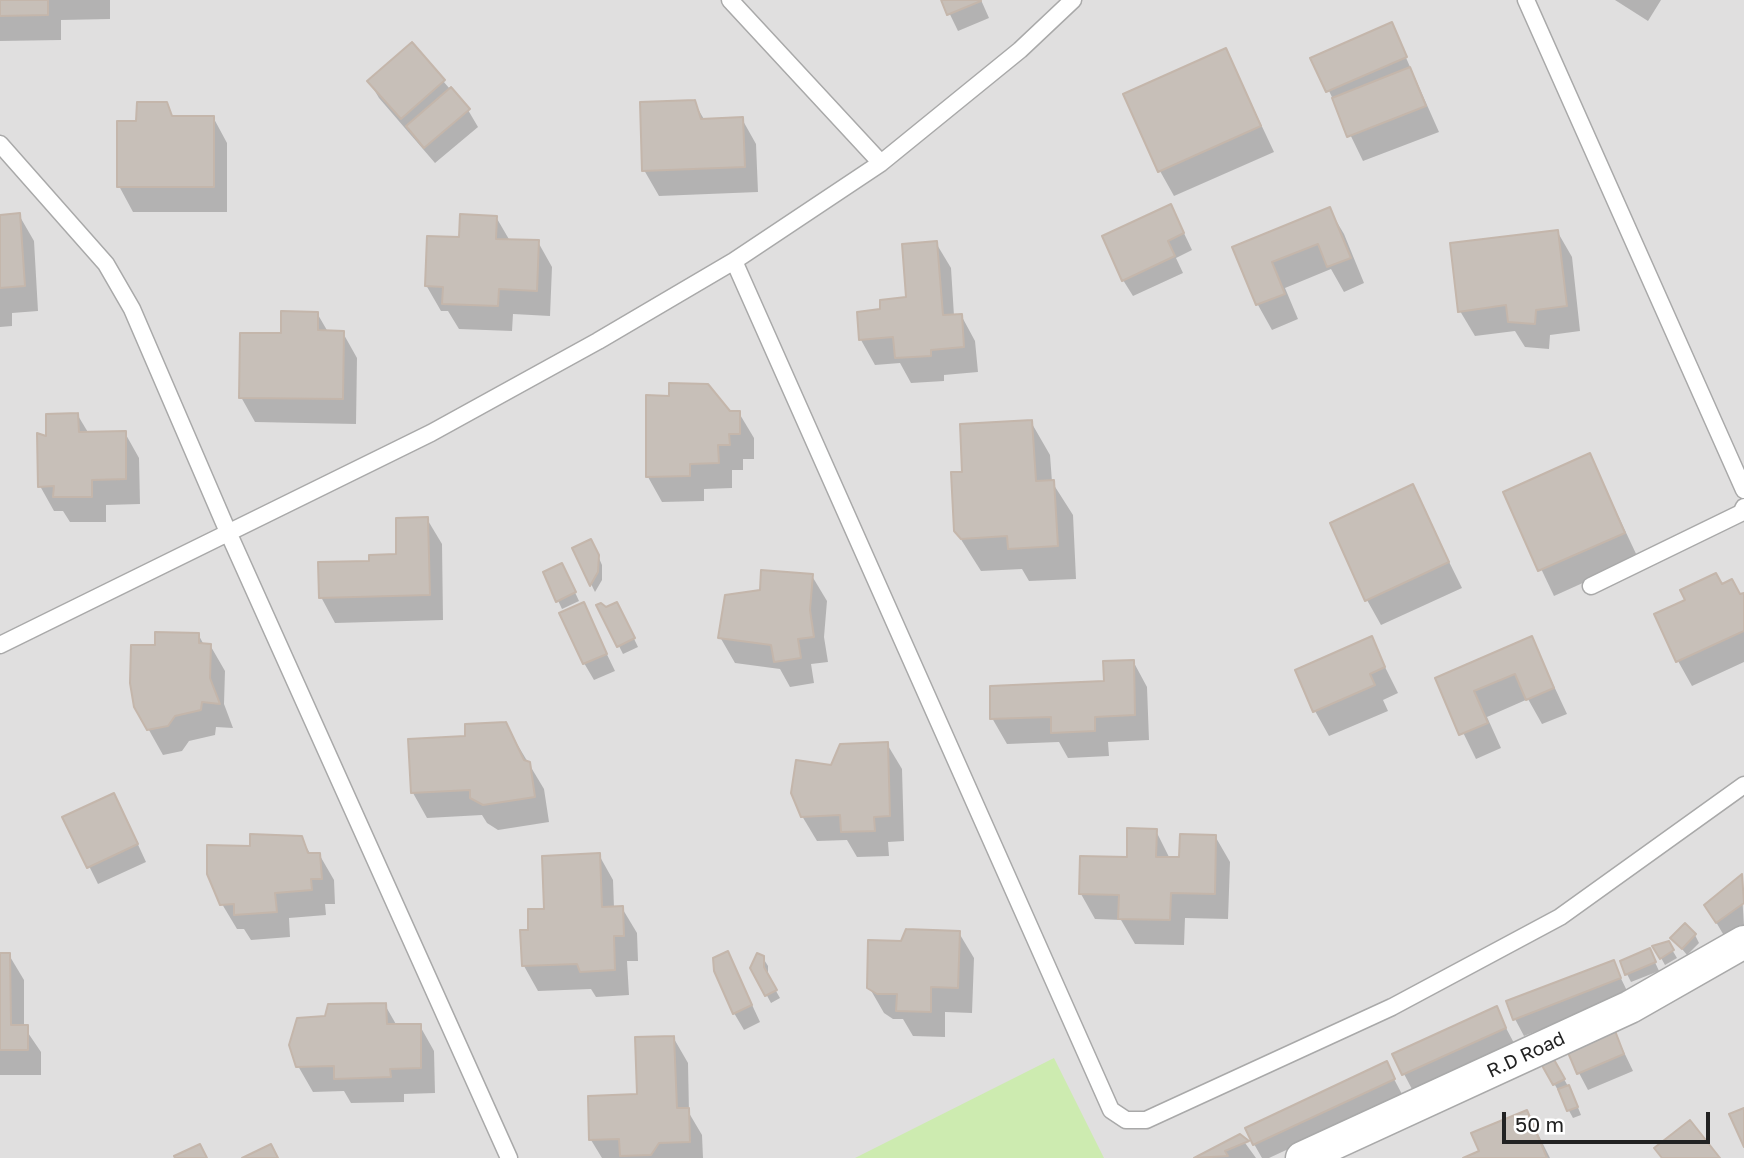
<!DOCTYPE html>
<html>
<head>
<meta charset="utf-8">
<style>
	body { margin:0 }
	#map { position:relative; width:1744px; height:1158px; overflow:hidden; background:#f2efe9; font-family:"Golos Text",sans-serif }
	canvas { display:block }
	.scale { position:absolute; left:1502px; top:1112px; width:208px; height:32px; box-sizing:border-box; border:4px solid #222; border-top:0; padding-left:9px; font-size:21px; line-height:24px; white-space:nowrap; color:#222; -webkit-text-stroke:5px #fff; paint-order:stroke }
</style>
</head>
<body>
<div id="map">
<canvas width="1744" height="1158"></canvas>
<div class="scale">50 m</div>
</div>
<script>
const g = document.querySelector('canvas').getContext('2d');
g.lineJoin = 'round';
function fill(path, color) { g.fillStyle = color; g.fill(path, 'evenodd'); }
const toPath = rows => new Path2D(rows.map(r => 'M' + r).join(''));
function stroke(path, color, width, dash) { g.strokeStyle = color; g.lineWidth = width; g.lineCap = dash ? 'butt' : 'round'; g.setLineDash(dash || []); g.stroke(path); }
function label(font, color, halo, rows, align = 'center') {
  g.font = font + ' "Golos Text",sans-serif'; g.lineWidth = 5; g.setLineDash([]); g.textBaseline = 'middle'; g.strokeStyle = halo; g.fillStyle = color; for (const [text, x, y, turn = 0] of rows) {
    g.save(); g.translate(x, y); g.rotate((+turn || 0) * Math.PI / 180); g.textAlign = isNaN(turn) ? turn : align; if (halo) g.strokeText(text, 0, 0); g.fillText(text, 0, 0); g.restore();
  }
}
const residential = toPath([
	[0,0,1744,0,1744,1158,0,1158]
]);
const grass = toPath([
	[1054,1058,1104,1158,855,1158]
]);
const shadow = toPath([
	[0,0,110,0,110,19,61,20,61,40,0,41],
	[943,0,981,0,989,18,958,31],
	[1615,0,1661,0,1648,21],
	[1391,24,1439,132,1363,161,1313,58],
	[412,45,468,110,478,127,435,163,379,98,369,81],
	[1226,50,1274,152,1174,196,1160,171],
	[694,102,705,121,742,119,756,144,758,192,659,196,644,170],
	[166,104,174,118,213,117,227,143,227,212,133,212,119,186,138,123],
	[1171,206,1192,250,1176,258,1183,273,1133,296,1123,280],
	[1329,209,1344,234,1364,283,1344,292,1331,269,1285,288,1298,319,1272,330,1258,305,1234,248],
	[19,215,34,241,38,311,12,313,12,326,0,327,0,217],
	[496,217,510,241,538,242,552,267,550,316,513,314,512,331,459,329,448,311,441,311,426,285,460,239],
	[1557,231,1572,257,1580,331,1550,335,1549,349,1525,347,1515,331,1475,336,1460,311],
	[936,243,951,268,954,316,961,315,975,341,978,372,944,375,944,381,911,383,900,363,875,365,861,340,908,299],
	[317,313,328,332,343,333,357,358,356,424,255,422,241,397],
	[729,413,739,413,754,438,754,459,743,459,743,470,732,470,732,488,704,489,704,501,662,502,648,477],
	[77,414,89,434,125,433,139,458,140,504,106,505,106,522,70,522,63,511,54,511,40,486,48,438],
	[1031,422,1050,455,1052,482,1073,515,1076,579,1029,581,1022,569,981,571,955,530,964,473],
	[1590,456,1638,558,1554,596,1505,493],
	[1412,487,1462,588,1381,625,1367,600],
	[427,519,442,544,443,620,335,623,321,597,371,563,398,556],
	[574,549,595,549,602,565,602,580,595,592],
	[545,573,566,573,579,601,562,609],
	[812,576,827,601,824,637,828,662,811,664,814,683,790,687,780,669,735,663,720,637,761,591],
	[1722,586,1740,596,1744,594,1744,662,1692,686,1678,661],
	[583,605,615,671,594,680,584,663],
	[599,606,621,612,638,647,623,654],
	[198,634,204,645,210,645,225,671,224,704,233,728,216,727,215,735,189,741,182,751,163,755,136,707,156,647],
	[1371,639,1398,693,1383,700,1388,711,1329,736,1315,711],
	[1532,639,1567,714,1542,724,1528,699,1487,717,1501,748,1476,759,1437,679],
	[1133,661,1147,687,1149,740,1108,742,1109,756,1068,758,1059,742,1007,744,992,718,1106,683],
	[505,724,544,789,549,822,498,830,487,823,482,815,427,818,413,793,467,738],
	[887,744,902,769,904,841,888,842,889,856,857,857,847,840,817,841,802,816,833,766],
	[123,812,146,862,98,884,65,818],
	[1156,831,1170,859,1181,859,1215,836,1230,862,1228,919,1185,918,1184,945,1135,944,1121,920,1095,919,1081,894,1128,859],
	[301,838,311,855,319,854,334,880,335,904,325,904,326,915,289,918,290,937,251,940,244,929,237,929,222,904],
	[599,855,613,880,614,908,622,908,637,933,638,961,627,961,629,995,596,997,591,989,538,991,524,966,530,931],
	[1741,877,1744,926,1726,939,1716,922],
	[959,933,974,958,972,1013,945,1012,945,1037,913,1036,903,1019,893,1019,884,1013,869,987,902,943],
	[1695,935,1699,943,1687,955,1673,938],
	[1668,943,1677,958,1665,965,1655,947],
	[728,953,760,1022,744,1030,734,1013],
	[0,955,9,955,24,980,24,1027,41,1052,41,1075,0,1075],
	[763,958,768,966,768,977,780,998,771,1003,752,968],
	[1653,958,1659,971,1631,982,1627,974],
	[1613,962,1629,995,1524,1036,1515,1019],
	[385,1005,397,1026,420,1026,434,1051,435,1093,404,1094,404,1102,351,1103,344,1091,313,1092,298,1066,326,1018],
	[1496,1009,1515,1045,1413,1091,1394,1055],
	[1611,1025,1633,1071,1588,1090,1579,1073],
	[673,1037,688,1063,689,1113,702,1135,703,1158,602,1158,591,1140,639,1095],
	[1552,1058,1573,1095,1581,1115,1573,1118,1543,1063],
	[1386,1064,1403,1096,1269,1158,1262,1158,1254,1144],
	[1527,1112,1550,1158,1467,1158,1481,1152],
	[1240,1136,1256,1158,1198,1158]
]);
const building = toPath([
	[0,0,48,0,48,15,0,16,0,0],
	[941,0,980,0,981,1,947,15,941,0],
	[1392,22,1407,57,1326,92,1310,58,1392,22],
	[412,42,445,80,401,119,367,81,412,42],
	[1226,48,1261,126,1158,172,1123,94,1226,48],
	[1410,67,1426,106,1347,137,1332,98,1410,67],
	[451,87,470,109,424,148,406,126,451,87],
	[695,100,701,119,743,117,745,167,642,171,640,102,695,100],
	[137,102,167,102,172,116,214,116,214,187,117,187,117,121,136,121,137,102],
	[1171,204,1184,233,1168,241,1175,256,1122,281,1102,236,1171,204],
	[1330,207,1351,258,1327,267,1318,244,1272,262,1285,294,1256,305,1232,247,1330,207],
	[20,213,25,286,0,288,0,215,20,213],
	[460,214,497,216,496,239,539,240,537,291,499,289,498,306,442,304,443,287,425,286,427,236,459,237,460,214],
	[1558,230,1567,306,1536,310,1535,324,1508,322,1506,305,1458,312,1450,243,1558,230],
	[937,241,943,315,962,314,964,347,931,350,931,356,895,358,893,337,859,340,857,312,880,309,880,300,906,297,902,244,937,241],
	[281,311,318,312,318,330,344,331,343,399,239,398,240,333,281,333,281,311],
	[669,383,708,384,730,411,740,411,740,434,729,434,730,445,718,445,719,463,690,464,690,476,646,477,646,395,669,396,669,383],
	[78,413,79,432,126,431,126,479,92,480,92,497,53,497,54,486,38,487,37,433,46,436,46,414,78,413],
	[1032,420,1036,481,1054,480,1058,546,1008,549,1007,536,961,539,954,531,951,472,962,472,960,424,1032,420],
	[1590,453,1625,533,1538,571,1503,492,1590,453],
	[1413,484,1449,562,1365,601,1330,523,1413,484],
	[428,517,430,595,319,598,318,562,369,561,369,555,396,554,396,518,428,517],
	[591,539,599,555,598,572,590,586,572,548,591,539],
	[562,563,576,592,556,602,543,572,562,563],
	[761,570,813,574,810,610,814,637,798,639,801,658,774,662,771,645,718,638,725,595,760,590,761,570],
	[1716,573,1722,584,1732,579,1740,594,1744,593,1744,631,1676,662,1654,614,1685,600,1680,590,1716,573],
	[584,602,607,654,583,664,559,613,584,602],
	[617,602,635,638,617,647,596,605,601,603,606,607,617,602],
	[155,632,199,633,199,643,211,644,210,678,220,704,202,702,201,710,175,716,168,726,147,730,134,707,130,683,131,645,155,645,155,632],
	[1372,636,1385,667,1370,674,1375,685,1313,712,1295,670,1372,636],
	[1532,636,1554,688,1526,700,1515,674,1474,691,1488,723,1459,735,1435,678,1532,636],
	[1134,660,1135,715,1095,717,1095,731,1051,733,1051,717,990,719,990,686,1104,681,1103,661,1134,660],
	[506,722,524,760,530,762,535,797,483,805,470,798,470,790,411,793,408,739,465,736,465,724,506,722],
	[888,742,890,816,874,817,875,831,841,832,840,815,801,817,791,793,796,760,831,765,840,744,888,742],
	[114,793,138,844,87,868,62,817,114,793],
	[1127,828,1157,829,1156,857,1179,857,1180,834,1216,835,1215,894,1171,893,1170,920,1118,919,1119,895,1079,894,1080,856,1127,857,1127,828],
	[250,834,302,836,308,853,320,853,322,879,311,879,312,890,275,893,277,912,234,915,234,904,220,905,207,874,207,845,250,846,250,834],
	[600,853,602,907,623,906,624,936,614,936,615,970,580,972,577,964,522,966,520,930,528,930,528,909,544,909,542,856,600,853],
	[1742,874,1744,903,1716,923,1704,905,1742,874],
	[1685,923,1696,934,1682,949,1670,938,1685,923],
	[906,929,960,931,958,988,931,987,931,1012,896,1011,897,994,877,994,867,988,868,940,901,941,906,929],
	[1669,941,1674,950,1660,959,1652,946,1669,941],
	[1650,948,1656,962,1625,975,1620,961,1650,948],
	[728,951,752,1005,733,1014,714,971,713,958,728,951],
	[0,953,10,953,11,1025,28,1025,28,1050,0,1050,0,953],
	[757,953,764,956,764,967,777,990,765,996,750,968,757,953],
	[1614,960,1621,978,1513,1020,1506,1001,1614,960],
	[386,1003,387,1024,421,1024,421,1068,390,1069,391,1077,334,1079,334,1066,296,1067,289,1045,297,1018,325,1016,328,1004,386,1003],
	[1497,1006,1506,1028,1402,1075,1392,1054,1497,1006],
	[1612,1023,1624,1054,1577,1074,1564,1043,1612,1023],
	[674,1036,677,1108,689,1108,690,1142,659,1143,651,1155,620,1156,619,1139,589,1140,588,1096,637,1094,635,1037,674,1036],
	[1552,1056,1565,1079,1553,1085,1540,1062,1552,1056],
	[1387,1061,1395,1079,1253,1145,1245,1128,1387,1061],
	[1569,1085,1578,1107,1567,1111,1558,1089,1569,1085],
	[1744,1108,1744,1147,1729,1114,1744,1108],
	[1527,1110,1547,1158,1463,1158,1479,1151,1471,1133,1527,1110],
	[1690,1120,1720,1158,1662,1158,1654,1148,1690,1120],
	[1240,1134,1249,1141,1225,1151,1228,1156,1194,1158,1240,1134],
	[200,1144,207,1158,175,1158,174,1156,200,1144],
	[271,1144,278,1158,242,1158,271,1144]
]);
const service = toPath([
	[730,0,881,163],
	[1526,0,1744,490],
	[0,144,106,264,132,309,228,532,509,1158],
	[734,261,1111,1110,1126,1120,1146,1120,1392,1007,1560,917,1744,785],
	[1591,586,1741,513,1744,507],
	[0,645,431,433,598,341,734,261,881,163,1020,50,1073,0]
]);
const minor = toPath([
	[1302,1158,1630,1007,1744,942]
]);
const streetNames = [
	["R.D Road",1526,1055,-25]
];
fill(residential, '#e0dfdf');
fill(grass, '#cdebb0');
fill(shadow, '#0003');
fill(building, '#c7bfb8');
stroke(building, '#c4b6ab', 2);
stroke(service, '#a9a9a9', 19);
stroke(minor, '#a9a9a9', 35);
stroke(service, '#fff', 16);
stroke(minor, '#fff', 32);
label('19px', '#222', '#fff', streetNames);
</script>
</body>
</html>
